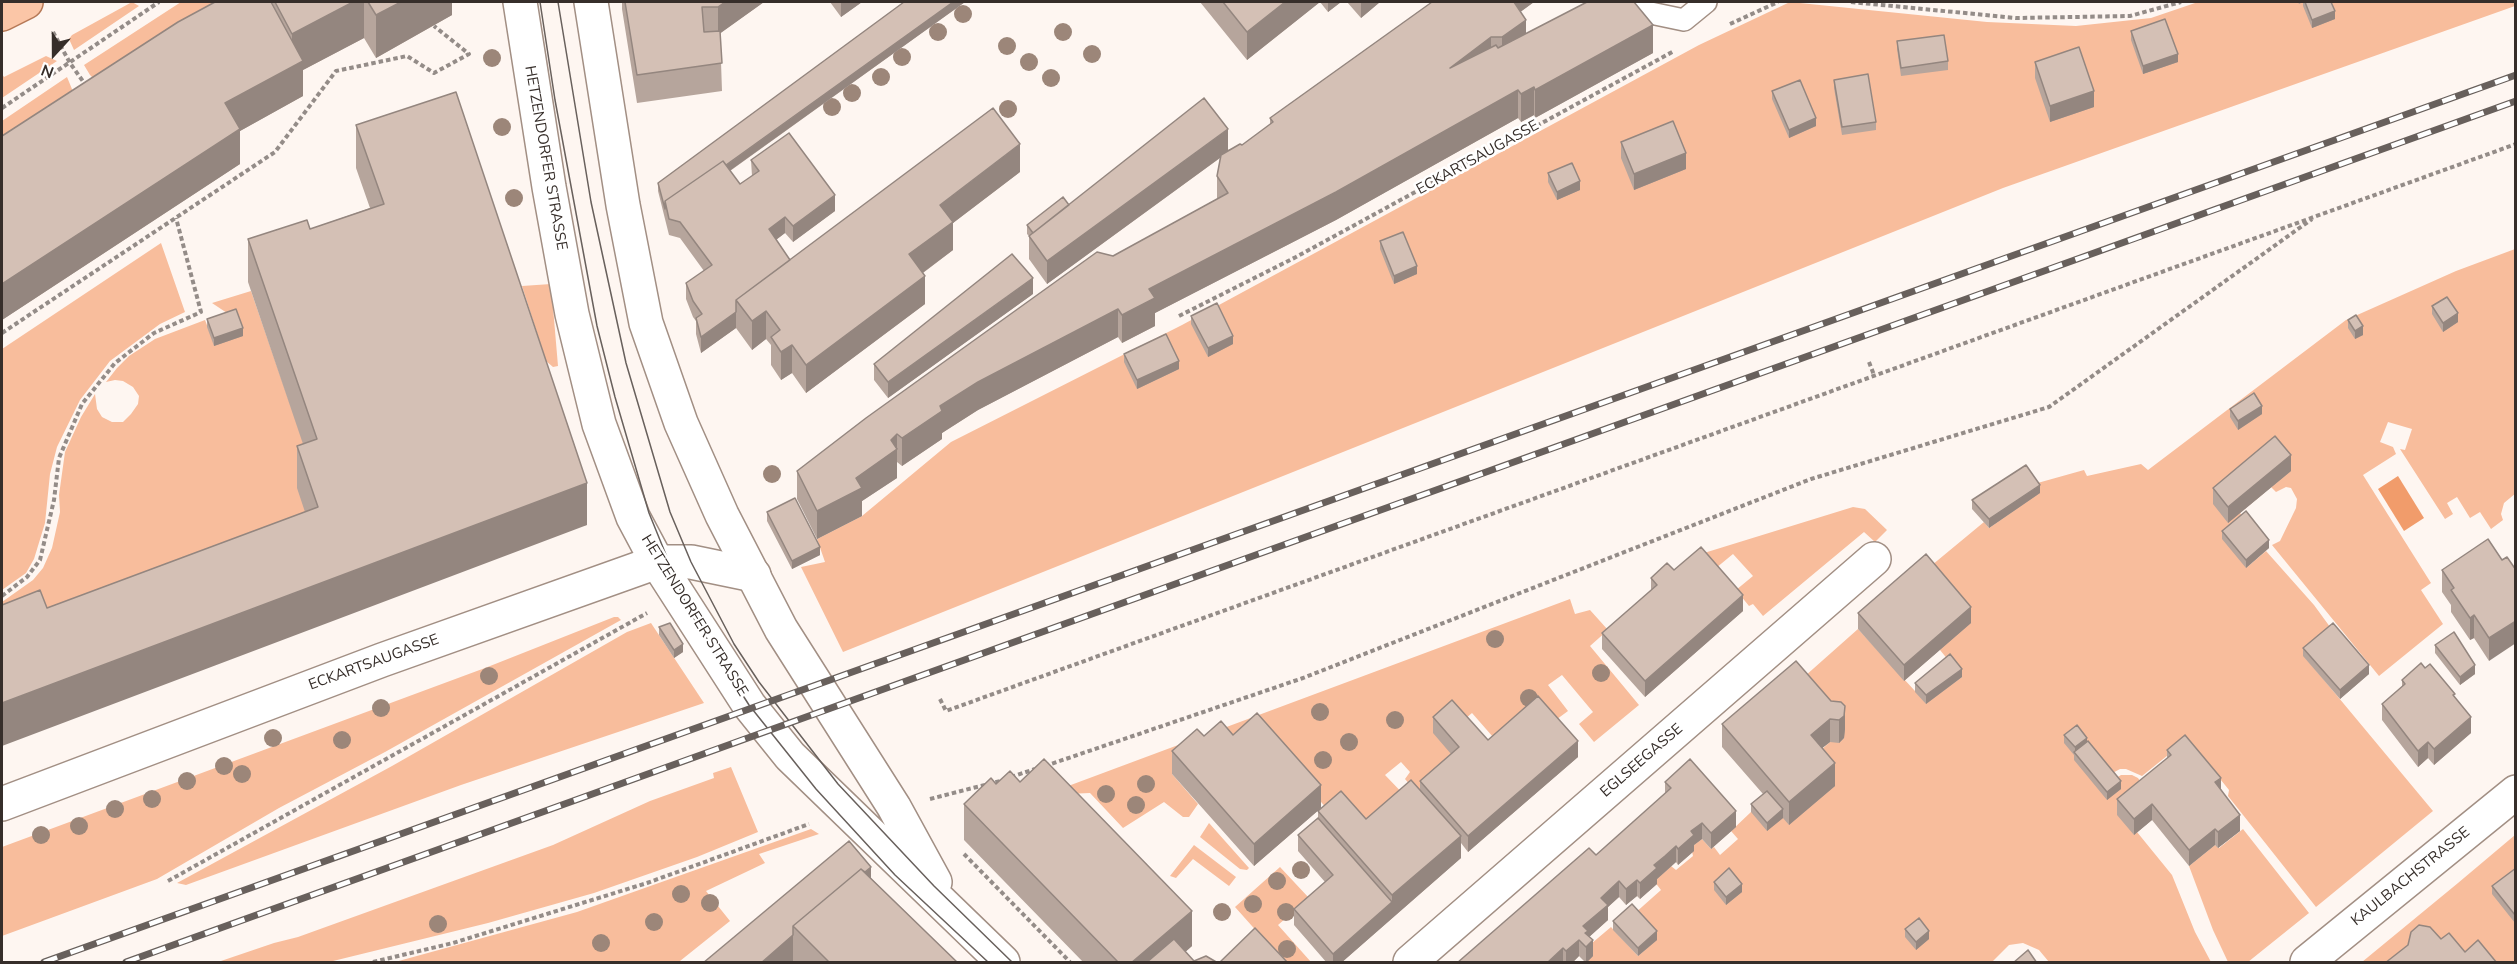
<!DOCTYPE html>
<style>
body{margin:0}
#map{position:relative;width:2517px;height:964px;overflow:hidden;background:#fef6f1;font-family:"Nunito Sans",sans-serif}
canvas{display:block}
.frame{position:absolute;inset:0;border:3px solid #362e2a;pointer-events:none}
.north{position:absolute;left:24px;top:24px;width:60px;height:60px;-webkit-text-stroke:4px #fff;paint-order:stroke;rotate:201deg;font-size:16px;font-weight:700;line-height:24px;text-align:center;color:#362e2a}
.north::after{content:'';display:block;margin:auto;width:21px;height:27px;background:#362e2a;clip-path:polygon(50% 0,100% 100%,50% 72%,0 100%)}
</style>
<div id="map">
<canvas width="2517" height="964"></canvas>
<div class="frame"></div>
<div class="north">N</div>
</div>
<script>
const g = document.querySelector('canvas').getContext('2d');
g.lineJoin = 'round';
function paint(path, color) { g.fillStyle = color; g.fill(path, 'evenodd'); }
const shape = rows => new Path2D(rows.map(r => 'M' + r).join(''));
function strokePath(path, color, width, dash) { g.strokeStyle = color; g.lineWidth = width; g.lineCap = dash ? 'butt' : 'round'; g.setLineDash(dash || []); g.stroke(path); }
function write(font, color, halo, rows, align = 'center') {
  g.font = font + ' "Nunito Sans",sans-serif'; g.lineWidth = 5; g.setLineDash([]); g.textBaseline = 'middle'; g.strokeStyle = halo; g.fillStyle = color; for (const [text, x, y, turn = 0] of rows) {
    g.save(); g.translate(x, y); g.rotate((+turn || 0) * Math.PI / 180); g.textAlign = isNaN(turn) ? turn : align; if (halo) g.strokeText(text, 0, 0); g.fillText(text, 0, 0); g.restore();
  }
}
const green = shape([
 [132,2,139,6,74,50,69,39,72,35],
 [181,2,222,2,93,78,90,75,84,65],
 [1790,2,1987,22,2076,26,2151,18,2198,2,2515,2,2515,6,2003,188,843,652,801,567,825,562,817,539,862,516,951,442,1182,325,1699,45],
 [46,56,57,61,2,98,2,74,4,77],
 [67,77,74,94,2,146,2,121],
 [161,243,185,312,160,324,110,361,80,400,57,447,50,474,45,523,34,559,26,573,2,590,2,349],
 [2515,249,2516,493,2504,503,2501,514,2503,520,2491,529,2480,512,2470,518,2457,497,2447,503,2453,514,2445,519,2400,449,2405,450,2412,429,2388,422,2380,442,2393,447,2396,454,2363,475,2431,583,2421,590,2443,624,2379,676,2272,545,2280,541,2296,508,2297,499,2291,488,2286,487,2276,492,2271,487,2290,471,2240,513,2246,520,2246,568,2266,551,2314,605,2333,631,2304,656,2433,811,2316,907,2228,796,2229,790,2188,739,2142,776,2126,769,2120,769,2109,775,2113,780,2121,775,2132,775,2138,778,2147,791,2133,834,2137,832,2172,875,2195,932,2211,962,2049,962,2039,950,2023,943,2009,945,1992,962,1586,962,1585,949,1611,927,1638,956,1657,939,1634,914,1661,890,1654,881,1671,866,1676,870,1693,856,1691,847,1702,839,1711,849,1714,847,1720,855,1738,839,1731,831,1751,812,1830,742,1839,742,1844,738,1796,684,1858,629,1926,703,1962,677,1940,650,1926,570,1984,522,1989,528,2039,493,2034,484,2084,470,2087,476,2141,464,2148,470,2346,320,2456,271],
 [551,284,558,366,553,367,546,361,522,286],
 [251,291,317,482,318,550,2,648,2,602,33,580,43,568,52,548,60,512,59,495,65,452,81,417,95,394,97,409,102,417,112,422,123,422,131,414,138,404,139,396,133,387,123,381,115,380,106,382,117,368,129,356,155,339,205,320,215,346,227,313,212,303],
 [1853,507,1865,509,1887,530,1875,542,1864,532,1763,616,1753,604,1749,606,1736,590,1753,576,1733,554,1716,568,1704,553],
 [1570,599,1575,614,1590,610,1608,630,1590,646,1639,705,1594,742,1579,724,1593,712,1562,675,1548,685,1568,711,1549,725,1500,745,1472,713,1459,724,1459,763,1420,797,1405,779,1410,772,1401,762,1385,775,1411,802,1366,842,1335,818,1261,733,1172,774,1198,804,1189,817,1183,817,1164,802,1123,828,1090,793,1044,795],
 [614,617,618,617,621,620,385,752,279,808,157,879,2,936,2,847,485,668],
 [651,623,704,703,461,785,186,885,177,883,392,766,627,632],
 [731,767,758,832,697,857,594,893,488,923,329,962,218,962,274,943,298,937,553,845,650,801,714,778,713,773],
 [1209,823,1249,868,1247,870,1240,869,1200,837],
 [811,829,819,834,759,854,765,863,706,891,730,921,680,961,680,962,395,962,577,912],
 [2243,829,2309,913,2248,962,2228,962,2213,930,2189,866,2215,845,2219,848],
 [2515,835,2515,962,2362,962,2458,883],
 [1194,845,1236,877,1229,886,1193,859,1176,878,1170,876],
 [1280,867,1309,898,1278,925,1311,962,1284,962,1235,907]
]);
const water = shape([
 [2398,476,2424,518,2404,531,2378,489]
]);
const path = shape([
 [1851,2,2016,18,2130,16,2181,2],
 [1730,24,1778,2],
 [53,32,70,63,87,87],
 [2,108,159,2],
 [1179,316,1296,257,1674,51],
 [2,333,275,152,336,71,407,56,434,73,469,54,434,26],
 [1869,362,1874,375],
 [2,596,27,577,40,560,54,500,59,458,82,404,115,363,154,333,201,312,176,218],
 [940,699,946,711,2516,144],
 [1045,766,1303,678,1811,479,2049,407,2312,219],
 [1011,777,1035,769],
 [930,799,1004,780],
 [964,854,1070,962],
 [168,881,647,613],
 [373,962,453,943,647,883,809,824]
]);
const service = shape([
 [1628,2,1641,11,1684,20,1706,2]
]);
const minor = shape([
 [2,804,382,660,657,562,691,562,754,575],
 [1410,962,1874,559],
 [2307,962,2516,792]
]);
const secondary = shape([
 [520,2,549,187,572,314,599,424,633,517,657,562,749,705,790,756,1003,962],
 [591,2,623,205,646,323,681,423,722,515,781,629,894,807,935,882]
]);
const primary = shape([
 [2,14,26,2]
]);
const tram = shape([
 [540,2,555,100,597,326,615,397,649,513,688,609,749,705,816,789,895,875,988,962],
 [558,2,591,202,626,363,670,512,691,562,734,644,759,682,838,784,934,886,1012,962]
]);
const rail = shape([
 [44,962,2516,75],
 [126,962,2516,101]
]);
const trees = [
 [963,14],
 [938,32],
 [1063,32],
 [1007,46],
 [1092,54],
 [902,57],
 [492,58],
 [1029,62],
 [881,77],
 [1051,78],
 [852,93],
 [832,107],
 [1008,109],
 [502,127],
 [514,198],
 [772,474],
 [1495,639],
 [1601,673],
 [489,676],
 [1529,698],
 [381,708],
 [1320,712],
 [1395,720],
 [273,738],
 [342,740],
 [1349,742],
 [1323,760],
 [224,766],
 [242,774],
 [187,781],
 [1146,784],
 [1106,794],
 [152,799],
 [1136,805],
 [115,809],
 [79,826],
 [41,835],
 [1301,870],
 [1277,881],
 [681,894],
 [710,903],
 [1253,904],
 [1222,912],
 [1286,912],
 [654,922],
 [438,924],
 [601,943],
 [1287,949]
];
const wall = shape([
 [215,2,452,2,452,15,376,58,364,38,303,70,303,96,240,131,240,164,2,320,2,136],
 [622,2,764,2,720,33,722,91,637,103,622,9],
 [830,2,862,2,841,17],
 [904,2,965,2,730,171,740,184,752,176,751,160,835,211,793,242,785,233,776,240,790,260,1020,172,953,223,953,250,923,273,925,304,806,393,792,373,781,380,771,365,771,345,766,339,752,350,736,328,701,353,696,334,696,321,693,317,686,299,686,283,704,271,680,238,669,235,658,191,658,183],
 [1200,2,1341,2,1328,12,1320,2,1247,60],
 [1347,2,1380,2,1361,18],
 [1432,2,1534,2,1520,12,1526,33,1653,53,1535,118,1534,115,1521,122,1518,118,1336,220,1155,313,1155,326,1122,343,1118,337,978,410,942,433,942,439,902,466,897,462,897,478,862,501,862,516,817,539,797,499,797,471,1113,256,1217,199,1217,176,1220,158,1047,284,1029,259,1029,236,1027,234,1027,225,1069,205,1242,145,1270,125,1270,118],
 [2298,2,2331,2,2335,19,2312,28,2303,6,2303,2,2299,4],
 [2131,31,2178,62,2143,74,2131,40],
 [1897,41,1948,61,1948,70,1901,76,1897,49],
 [2035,62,2094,107,2050,122,2035,78],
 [1834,80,1876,122,1876,130,1842,135,1834,88],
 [1772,91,1816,126,1789,138,1772,99],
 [356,125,587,525,47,608,305,512,297,488,297,446,303,444,248,282,248,239,310,229,370,208,356,168],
 [1621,142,1686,169,1634,190,1621,158],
 [1548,173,1580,190,1557,200,1548,182],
 [1380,241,1417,274,1394,284,1380,249],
 [1033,294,888,398,874,380,874,364],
 [2432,306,2458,322,2443,332,2432,314],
 [1191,316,1233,344,1208,357,1191,324],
 [207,319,243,336,214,346,207,327],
 [2348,320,2363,335,2355,339,2348,328],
 [1124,354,1179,369,1137,389,1124,362],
 [2230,409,2262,414,2238,430,2230,417],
 [2291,471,2228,523,2213,504,2213,488],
 [2040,493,1989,528,1972,509,1972,500],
 [767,512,820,555,792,569,767,521],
 [2222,531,2269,548,2246,568,2222,539],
 [2502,560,2489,661,2474,638,2470,640,2451,612,2451,605,2442,592,2442,570],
 [1674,570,1743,611,1645,697,1602,649,1602,633,1651,591,1651,578],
 [1858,613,1971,623,1904,681,1858,629],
 [659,627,683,652,674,658,659,635],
 [2435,645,2475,674,2460,685,2435,653],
 [2303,648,2369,674,2340,699,2303,656],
 [2425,668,2455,698,2471,733,2434,765,2428,758,2418,767,2382,720,2382,704,2402,687,2402,680],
 [1962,677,1926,704,1915,692,1915,683],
 [1831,701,1845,729,1844,738,1839,743,1830,742,1822,748,1835,786,1789,825,1783,818,1767,831,1751,812,1751,804,1763,794,1722,747,1722,724],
 [1433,717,1488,740,1578,757,1468,852,1461,843,1461,858,1341,963,1327,963,1294,925,1294,909,1325,882,1298,851,1298,835,1318,818,1318,811,1366,819,1420,790,1420,781,1451,754,1433,733],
 [1233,735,1321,808,1254,866,1172,774,1172,751,1204,736],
 [2064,735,2087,742,2121,789,2107,800,2074,760,2074,755,2064,743],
 [2167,750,2221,789,2240,831,2218,848,2215,845,2189,866,2152,820,2134,835,2117,815,2117,799,2167,759],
 [1020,782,1192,946,1185,952,1194,961,1218,963,1084,963,964,840,964,804,996,784],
 [1665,782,1736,827,1711,849,1702,839,1694,845,1694,851,1678,865,1676,862,1665,872,1657,879,1657,884,1640,899,1637,896,1626,905,1619,897,1608,907,1608,920,1589,937,1593,956,1586,963,1579,956,1572,963,1457,963,1596,855,1665,794],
 [2516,868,2515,923,2492,894,2492,886],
 [871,878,958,963,703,963],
 [1714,882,1742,892,1726,905,1714,890],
 [1613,921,1657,940,1638,956,1613,930],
 [1905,929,1929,939,1916,950,1905,937]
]);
const shadedWall = shape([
 [353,2,364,2,364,38,303,70,303,96,240,131,240,164,2,320,2,284,225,103,292,67,292,34],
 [401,2,452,2,452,15,376,58,376,15],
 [725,2,764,2,718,35,718,7],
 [841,2,862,2,841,17],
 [953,2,965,2,668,215,667,208],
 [1285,2,1320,2,1247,60,1247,32],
 [1328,2,1341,2,1328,12],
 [1361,2,1380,2,1361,18],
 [1508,2,1534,2,1508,21],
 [2335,11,2335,19,2312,28,2312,20],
 [1526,20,1526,48,1502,65,1502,37],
 [1653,25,1653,53,1535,118,1535,90],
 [1491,37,1491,65,1450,68],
 [2178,54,2178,62,2143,74,2143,66],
 [1534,87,1534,115,1521,122,1521,94],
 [1518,90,1518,118,1336,220,1155,313,1155,326,1122,343,1122,315,1149,289],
 [2094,91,2094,107,2050,122,2050,106],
 [1816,118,1816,126,1789,138,1789,130],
 [1228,129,1228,152,1047,284,1047,261],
 [1020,144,1020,172,953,223,953,250,909,283,909,254,940,205],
 [1686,153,1686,169,1634,190,1634,174],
 [1580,181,1580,190,1557,200,1557,192],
 [835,195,835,211,793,242,793,226],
 [785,217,785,233,769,245,769,229],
 [1417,266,1417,274,1394,284,1394,276],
 [925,276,925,304,806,393,806,365],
 [1033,278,1033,294,888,398,888,382],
 [1118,309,1118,337,978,410,942,433,942,439,902,466,902,438,940,406,978,382],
 [766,311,766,339,752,350,752,321],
 [736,312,736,328,701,353,701,337],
 [2458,313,2458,322,2443,332,2443,323],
 [2363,326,2363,335,2355,339,2355,331],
 [243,328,243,336,214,346,214,338],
 [1233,336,1233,344,1208,357,1208,348],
 [792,345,792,373,781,380,781,352],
 [1179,361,1179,369,1137,389,1137,380],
 [2262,406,2262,414,2238,430,2238,421],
 [897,434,897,478,862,501,862,516,817,539,817,511,856,478],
 [2291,455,2291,471,2228,523,2228,507],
 [587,483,587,525,2,746,2,703],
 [2040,485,2040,493,1989,528,1989,519],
 [2269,540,2269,548,2246,568,2246,560],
 [820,547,820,555,792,569,792,561],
 [1743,595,1743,611,1645,697,1645,681],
 [1971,607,1971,623,1904,681,1904,665],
 [2474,615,2474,638,2470,640,2470,618],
 [2516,621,2516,643,2489,661,2489,638],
 [683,644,683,652,674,658,674,650],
 [2369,665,2369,674,2340,699,2340,690],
 [2475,665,2475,674,2460,685,2460,677],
 [1962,669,1962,677,1926,704,1926,695],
 [1845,706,1845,729,1844,738,1839,743,1839,720],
 [2471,717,2471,733,2434,765,2434,749],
 [1830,719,1830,742,1811,757,1811,735],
 [2087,738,2087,746,2075,753,2075,747],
 [1578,741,1578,757,1468,852,1468,836],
 [2428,742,2428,758,2418,767,2418,751],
 [1835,763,1835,786,1789,825,1789,802],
 [2221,778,2221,794,2215,782],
 [2121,781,2121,789,2107,800,2107,792],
 [1321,785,1321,808,1254,866,1254,844],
 [2152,804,2152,820,2134,835,2134,819],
 [1783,809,1783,818,1767,831,1767,823],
 [1736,811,1736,827,1711,849,1711,833],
 [2240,815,2240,831,2218,848,2218,832],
 [1702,823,1702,839,1694,845,1694,851,1678,865,1678,849,1691,831],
 [2215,829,2215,845,2189,866,2189,850],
 [1461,836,1461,858,1341,963,1333,963,1333,954,1392,902,1392,895],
 [1676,846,1676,862,1657,879,1657,884,1640,899,1640,883,1654,865],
 [871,867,871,895,798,931],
 [1637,880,1637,896,1626,905,1626,889],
 [1619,881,1619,897,1608,907,1608,920,1588,938,1593,940,1593,956,1586,963,1586,947,1583,926,1601,898],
 [1742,884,1742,892,1726,905,1726,897],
 [1192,911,1192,946,1173,963,1131,963],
 [1657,931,1657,940,1638,956,1638,948],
 [1929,931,1929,939,1916,950,1916,942],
 [793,935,793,963,761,963],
 [1579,940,1579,956,1572,963,1566,963,1566,951],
 [1563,948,1563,963,1547,963]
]);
const building = shape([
 [215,2,271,2,303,61,225,103,240,129,2,284,2,136,178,22,215,2],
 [275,2,353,2,292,34,275,2],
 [368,2,401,2,376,15,368,2],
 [625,2,725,2,718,7,702,7,704,32,720,31,722,63,637,75,625,2],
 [904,2,953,2,726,165,723,161,665,201,665,209,658,183,904,2],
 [1223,2,1285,2,1247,32,1223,2],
 [1432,2,1514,2,1526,20,1502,37,1491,37,1450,68,1496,45,1498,48,1587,2,1634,2,1653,25,1535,90,1534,87,1521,94,1518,90,1336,192,1149,289,1155,298,1122,315,1118,309,978,382,940,406,942,411,902,438,897,434,891,440,897,449,856,478,862,488,817,511,797,471,866,418,1097,252,1113,256,1228,193,1217,176,1221,155,1240,144,1242,145,1273,122,1270,118,1432,2],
 [2305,2,2331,2,2335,11,2312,20,2305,2],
 [2165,19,2178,54,2143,66,2131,31,2165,19],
 [1944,35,1948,61,1901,68,1897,41,1944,35],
 [2079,47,2094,91,2050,106,2035,62,2079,47],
 [1868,74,1876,122,1842,127,1834,80,1868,74],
 [1800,80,1816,118,1789,130,1772,91,1800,80],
 [456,92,587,483,2,703,2,605,40,590,47,608,318,507,297,446,317,439,248,239,307,220,310,229,384,204,356,125,456,92],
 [1204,98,1228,129,1047,261,1029,236,1204,98],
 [993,108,1020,144,940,205,953,222,909,254,925,276,806,365,792,345,781,352,771,337,780,330,766,311,752,321,736,300,993,108],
 [1673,121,1686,153,1634,174,1621,142,1673,121],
 [789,133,835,195,793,226,785,217,769,229,790,260,736,300,736,312,701,337,696,318,702,314,693,301,686,283,712,265,680,222,669,219,665,201,723,161,740,184,759,171,751,160,789,133],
 [1572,163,1580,181,1557,192,1548,173,1572,163],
 [1063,197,1069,205,1033,233,1027,225,1063,197],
 [1403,232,1417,266,1394,276,1380,241,1403,232],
 [1012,254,1033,278,888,382,874,364,1012,254],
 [2447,297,2458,313,2443,323,2432,306,2447,297],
 [1217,303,1233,336,1208,348,1191,316,1217,303],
 [236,309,243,328,214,338,207,319,236,309],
 [2356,315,2363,326,2355,331,2348,320,2356,315],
 [1166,334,1179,361,1137,380,1124,354,1166,334],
 [2254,393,2262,406,2238,421,2230,409,2254,393],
 [2275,436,2291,455,2228,507,2213,488,2275,436],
 [2026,465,2040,485,1989,519,1972,500,2026,465],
 [795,498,820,547,792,561,767,512,795,498],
 [2246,511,2269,540,2246,560,2222,531,2246,511],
 [2488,539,2502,560,2507,557,2516,570,2516,621,2489,638,2474,615,2470,618,2451,590,2454,588,2442,570,2488,539],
 [1701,547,1743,595,1645,681,1602,633,1657,585,1651,578,1667,563,1674,570,1701,547],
 [1926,554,1971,607,1904,665,1858,613,1926,554],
 [670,623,683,644,674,650,659,627,670,623],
 [2333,623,2369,665,2340,690,2303,648,2333,623],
 [2454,632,2475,665,2460,677,2435,645,2454,632],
 [1950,654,1962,669,1926,695,1915,683,1950,654],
 [1796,661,1831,701,1841,702,1845,706,1844,716,1839,720,1830,719,1811,735,1835,763,1789,802,1722,724,1796,661],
 [2421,663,2425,668,2430,664,2455,694,2453,695,2471,717,2434,749,2428,742,2418,751,2382,704,2405,684,2402,680,2421,663],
 [1538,696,1578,741,1468,836,1420,781,1459,747,1433,717,1452,700,1488,740,1538,696],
 [1257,713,1321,785,1254,844,1172,751,1197,729,1204,736,1221,721,1233,735,1257,713],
 [2077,725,2087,738,2075,747,2064,735,2077,725],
 [2185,735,2221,778,2215,782,2240,815,2218,832,2215,829,2189,850,2152,804,2134,819,2117,799,2171,755,2167,750,2185,735],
 [2088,741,2121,781,2107,792,2074,752,2088,741],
 [1044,759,1192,911,1131,963,1119,963,964,804,991,778,996,784,1010,771,1020,782,1044,759],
 [1690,759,1736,811,1711,833,1702,823,1691,831,1694,835,1678,849,1676,846,1665,856,1654,865,1657,868,1640,883,1637,880,1626,889,1619,881,1601,898,1608,905,1583,926,1588,931,1585,933,1593,940,1586,947,1579,940,1566,951,1563,948,1547,963,1457,963,1589,848,1596,855,1671,788,1665,782,1690,759],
 [1411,780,1461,836,1392,895,1318,811,1341,791,1366,819,1411,780],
 [1767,791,1783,809,1767,823,1751,804,1767,791],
 [1318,818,1392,902,1333,954,1294,909,1333,875,1298,835,1318,818],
 [849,841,871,867,865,872,861,869,793,926,793,935,761,963,703,963,849,841],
 [1729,868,1742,884,1726,897,1714,882,1729,868],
 [2516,868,2516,915,2515,915,2492,886,2516,868],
 [861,869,958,963,830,963,793,926,861,869],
 [1632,904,1657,931,1638,948,1613,921,1632,904],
 [1919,918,1929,931,1916,942,1905,929,1919,918],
 [2419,925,2430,927,2441,939,2449,933,2465,952,2478,940,2497,963,2385,963,2408,945,2411,932,2419,925],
 [1255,928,1288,963,1219,963,1255,928],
 [1174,939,1194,961,1206,956,1218,963,1146,963,1174,939],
 [2028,950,2037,963,2013,963,2028,950]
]);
const streetNames = [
 ["HETZENDORFER STRASSE",545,158,80],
 ["ECKARTSAUGASSE",1478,158,-29],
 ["HETZENDORFER STRASSE",694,616,58],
 ["ECKARTSAUGASSE",374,663,-20],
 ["EGLSEEGASSE",1642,761,-41],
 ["KAULBACHSTRASSE",2411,877,-39]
];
paint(green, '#f8bd9c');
paint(water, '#f19c6b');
strokePath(service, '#a28f84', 24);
strokePath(minor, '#a28f84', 36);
strokePath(secondary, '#a28f84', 36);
strokePath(primary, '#b57856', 36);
strokePath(path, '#948c88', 4, [4.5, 3]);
strokePath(service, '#fff', 21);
strokePath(minor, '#fff', 33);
strokePath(secondary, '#fff', 33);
strokePath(primary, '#fbc6a7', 33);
strokePath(tram, '#68605c', 1.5);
strokePath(rail, '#68605c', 7);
strokePath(rail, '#fff', 4.5, [14]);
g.fillStyle = '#9c8679';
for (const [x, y] of trees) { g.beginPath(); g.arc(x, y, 9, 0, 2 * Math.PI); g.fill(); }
paint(wall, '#b6a59c');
paint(shadedWall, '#94867f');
paint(building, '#d4c0b5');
strokePath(building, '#94867f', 1.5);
write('15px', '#362e2a', '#fff', streetNames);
</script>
